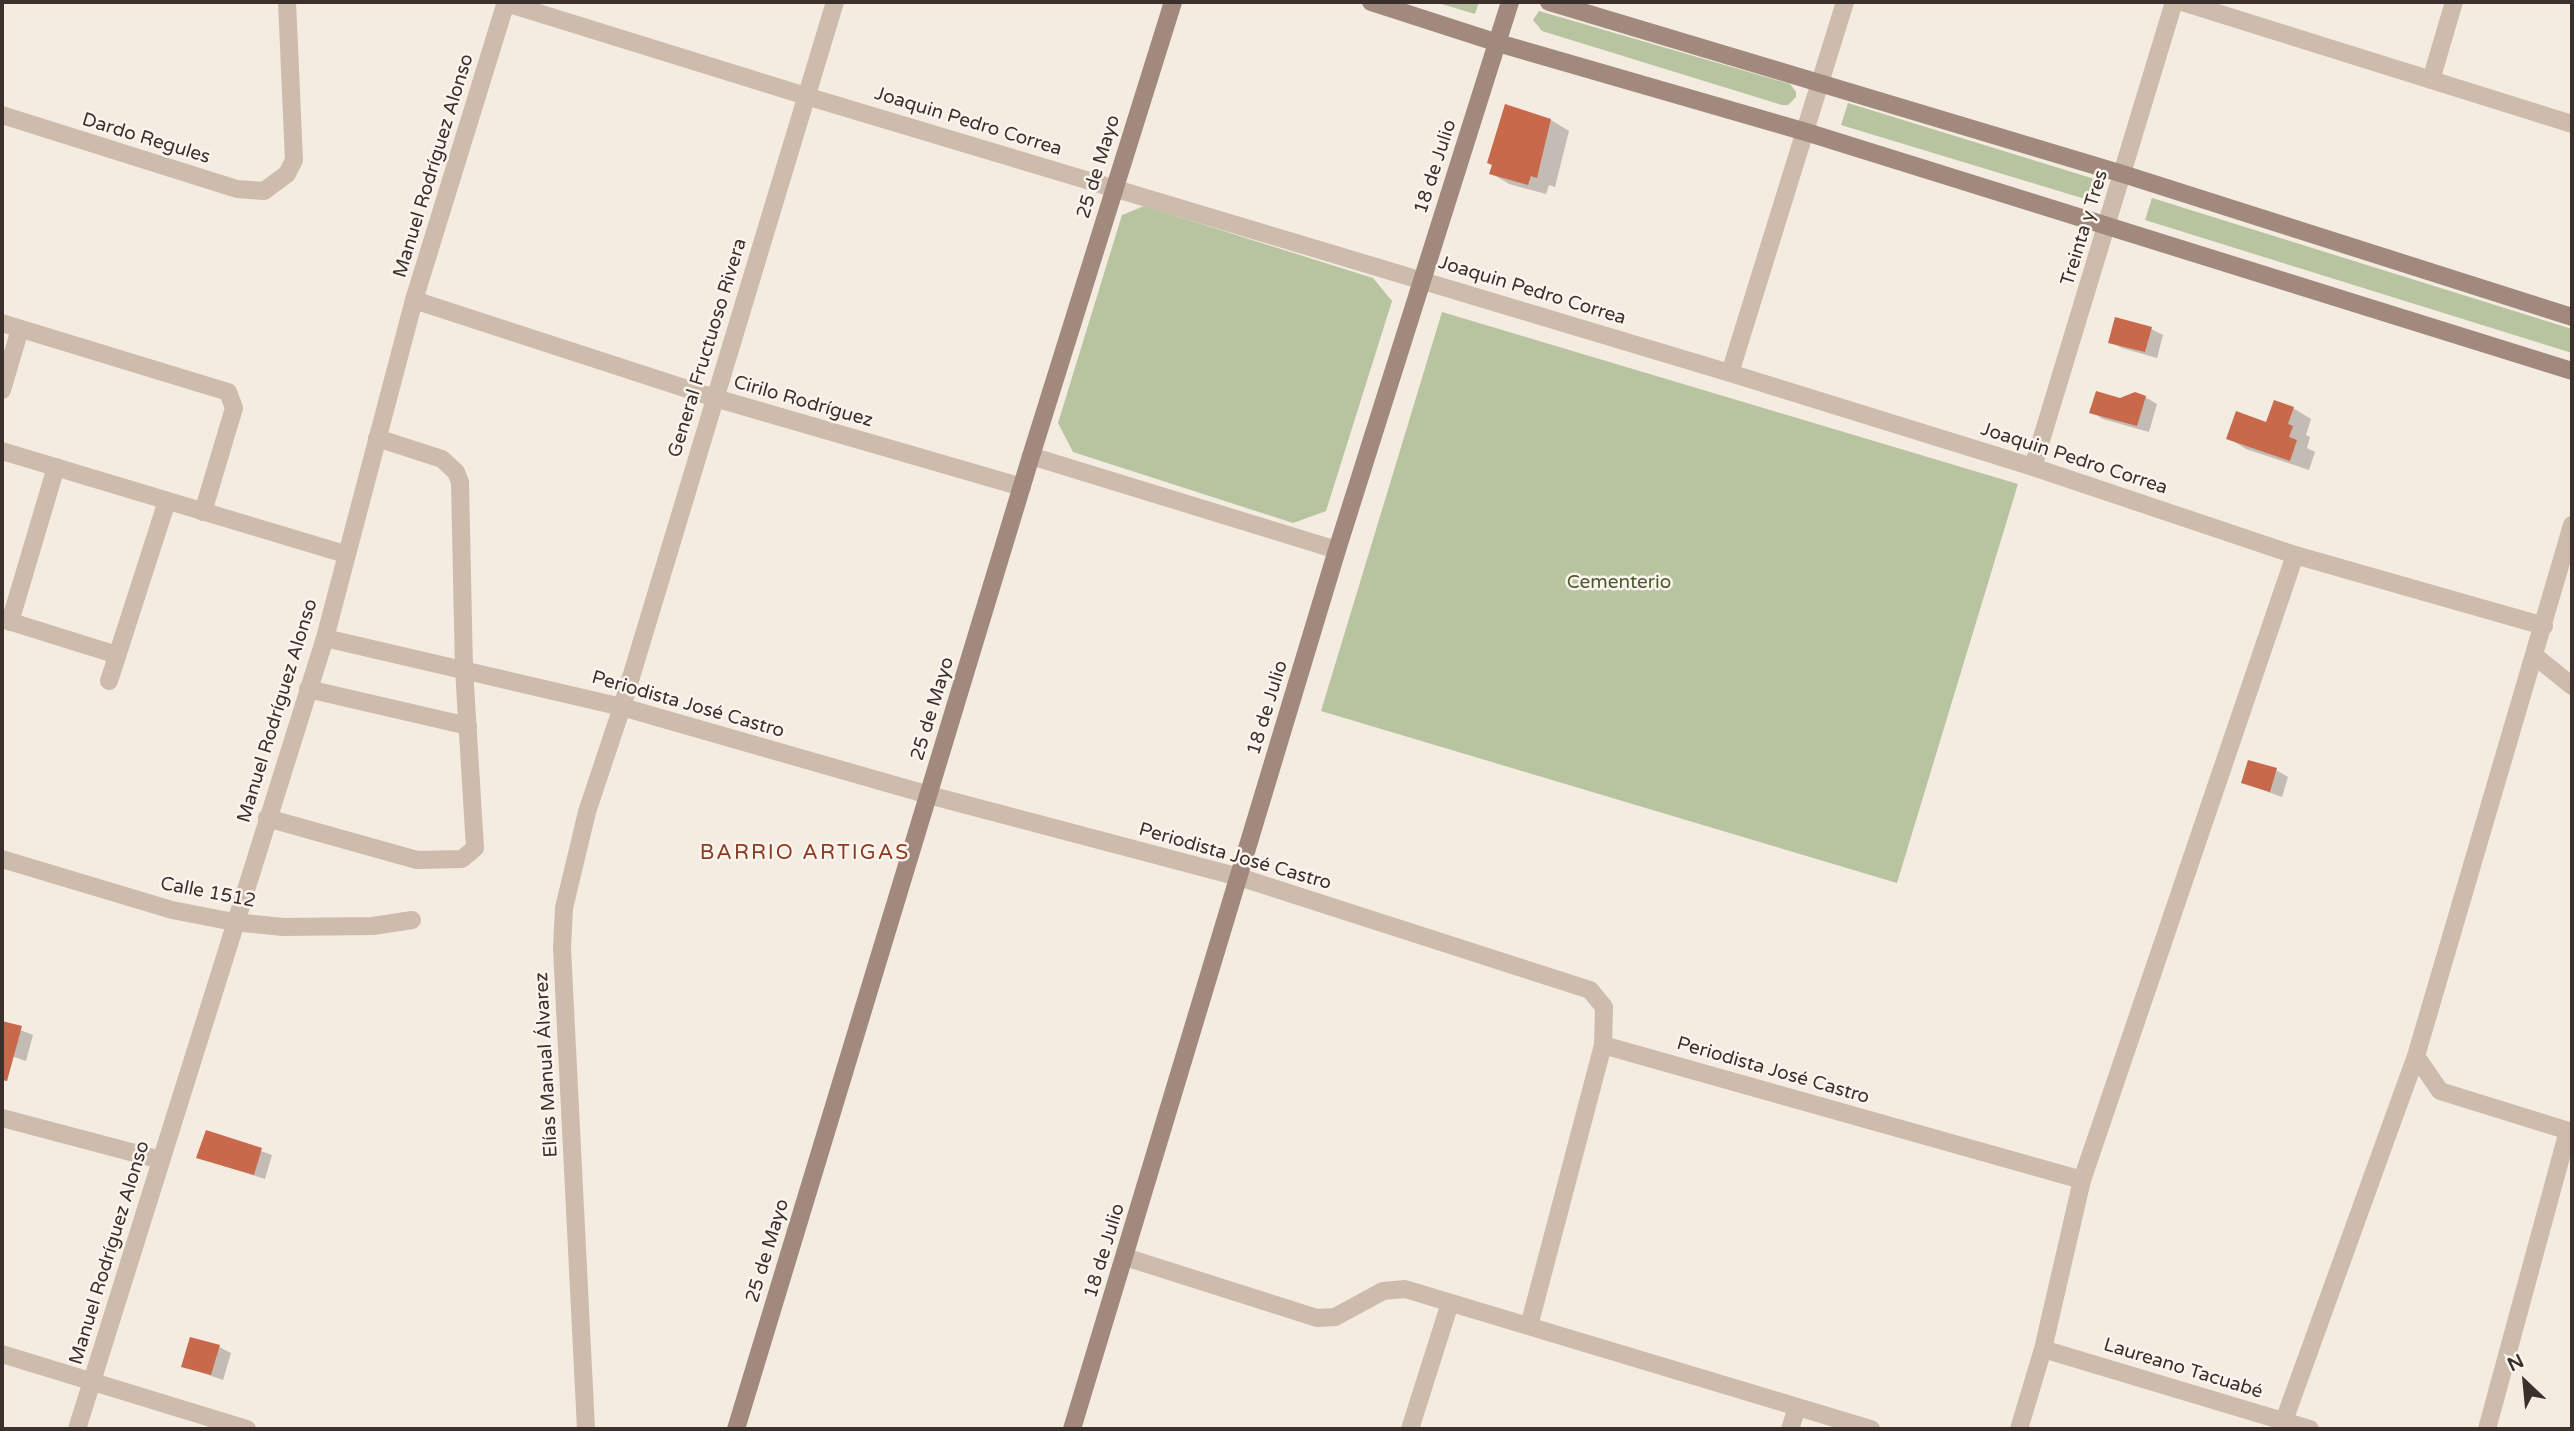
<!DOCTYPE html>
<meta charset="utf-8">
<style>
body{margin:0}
#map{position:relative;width:2574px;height:1431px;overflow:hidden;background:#f4ebe1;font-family:"Varela Round",sans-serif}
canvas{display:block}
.frame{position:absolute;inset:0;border:4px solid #3b302b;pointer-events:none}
.north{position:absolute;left:2490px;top:1347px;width:70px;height:70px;-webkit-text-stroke:5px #fbf5ee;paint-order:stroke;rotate:334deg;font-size:19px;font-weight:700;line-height:28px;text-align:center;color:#3b302b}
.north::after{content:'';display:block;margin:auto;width:24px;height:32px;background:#3b302b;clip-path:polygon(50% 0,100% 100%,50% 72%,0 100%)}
</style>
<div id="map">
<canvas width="2574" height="1431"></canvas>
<div class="frame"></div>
<div class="north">N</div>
</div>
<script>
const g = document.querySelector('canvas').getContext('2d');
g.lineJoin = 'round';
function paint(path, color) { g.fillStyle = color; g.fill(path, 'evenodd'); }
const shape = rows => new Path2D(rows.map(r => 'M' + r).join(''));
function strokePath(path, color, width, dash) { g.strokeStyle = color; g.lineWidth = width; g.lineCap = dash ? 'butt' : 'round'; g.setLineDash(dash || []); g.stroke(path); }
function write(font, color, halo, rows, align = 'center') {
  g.font = font + ' "Varela Round",sans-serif'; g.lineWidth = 5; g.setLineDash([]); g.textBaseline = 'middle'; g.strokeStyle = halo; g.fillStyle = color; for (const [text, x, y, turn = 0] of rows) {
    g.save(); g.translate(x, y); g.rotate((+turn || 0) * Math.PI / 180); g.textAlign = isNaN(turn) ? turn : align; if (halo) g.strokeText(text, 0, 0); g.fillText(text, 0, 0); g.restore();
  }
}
const green = shape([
 [1435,2,1479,2,1475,14],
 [1539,11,1790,84,1796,92,1796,97,1788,105,1782,105,1542,31,1533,20],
 [1848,103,2101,181,2095,202,1841,125],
 [2152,198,2572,329,2572,353,2145,220],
 [1144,206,1373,278,1392,301,1326,511,1293,523,1073,452,1058,423,1122,215],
 [1442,312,2018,484,1897,883,1321,711]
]);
const shadow = shape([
 [1551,120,1569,131,1555,187,1549,185,1546,194,1509,184,1491,173],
 [2151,329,2163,335,2157,358,2122,348,2110,342],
 [2145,397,2157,404,2149,432,2103,419,2091,412,2120,400],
 [2293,408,2311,419,2306,435,2310,437,2307,448,2315,452,2309,470,2246,449,2228,438,2267,424],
 [2276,770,2288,777,2282,797,2243,783],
 [2,1023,33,1035,26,1061,2,1053],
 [207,1132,272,1155,265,1179,198,1158],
 [219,1347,231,1353,223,1380,183,1366]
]);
const building = shape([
 [1505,104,1551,119,1537,178,1531,176,1528,185,1489,174,1492,165,1487,163],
 [2115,317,2152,327,2145,352,2108,343],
 [2096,391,2120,398,2135,392,2146,396,2137,426,2089,413],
 [2274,400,2294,407,2288,424,2293,426,2289,437,2297,440,2290,461,2226,439,2236,411,2266,422],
 [2248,760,2277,768,2270,792,2241,783],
 [2,1021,22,1026,7,1081,2,1080],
 [206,1130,262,1148,254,1175,196,1158],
 [190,1337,220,1345,211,1375,181,1367]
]);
const street = shape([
 [2182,2,2572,124],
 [506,3,806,96,1730,373,2033,467,2295,555,2544,626],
 [2431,80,2454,2],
 [2,115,237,189,264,191,287,174,294,160,287,2],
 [414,300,715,398,1022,487],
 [2,323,228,392,234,408,203,512],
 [1730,373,1845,2],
 [2,390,20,329],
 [2,451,345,554],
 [1031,456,1337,550],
 [2033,467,2174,2],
 [2,619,117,655],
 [10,622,56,467],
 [325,638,622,707,929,795,1239,877,1590,990,1604,1007,1603,1045,1529,1326],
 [2535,656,2572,686],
 [109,681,167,501],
 [308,689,468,726],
 [267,818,417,860,462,859,475,848,464,669,460,482,456,472,442,459,377,438],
 [2,859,172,910,234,922,283,927,373,926,412,920],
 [1603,1045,2082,1180],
 [2416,1056,2440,1091,2572,1132],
 [2,1118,161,1160],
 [1125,1257,1317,1318,1335,1317,1383,1291,1405,1289,1871,1429],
 [2043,1349,2310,1429],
 [2,1354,247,1429],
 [77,1429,325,638,414,300,506,2],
 [586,1429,562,948,564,908,587,812,622,707,835,2],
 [1410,1429,1450,1303],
 [1790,1429,1797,1408],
 [2019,1429,2043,1349,2082,1180,2295,555],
 [2281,1429,2416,1056,2572,525],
 [2487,1429,2568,1131]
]);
const secondary = shape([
 [1371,2,1498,43,1806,132,2572,371],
 [1549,2,2123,174,2572,317],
 [736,1429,1031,456,1173,2],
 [1072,1429,1337,550,1510,2]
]);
const streetNames = [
 ["Joaquin Pedro Correa",968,122,17],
 ["Dardo Regules",146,139,17],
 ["Manuel Rodríguez Alonso",434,166,-73],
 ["25 de Mayo",1099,167,-73],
 ["18 de Julio",1436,167,-72],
 ["Treinta y Tres",2085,228,-73],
 ["Joaquin Pedro Correa",1532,291,17],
 ["General Fructuoso Rivera",708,348,-73],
 ["Cirilo Rodríguez",803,402,16],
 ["Joaquin Pedro Correa",2074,459,18],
 ["Periodista José Castro",688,705,16],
 ["18 de Julio",1268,708,-73],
 ["25 de Mayo",933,709,-73],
 ["Manuel Rodríguez Alonso",278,711,-73],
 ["Periodista José Castro",1235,857,16],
 ["Calle 1512",208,893,11],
 ["Elías Manual Álvarez",547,1065,-93],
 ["Periodista José Castro",1773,1071,16],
 ["25 de Mayo",768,1251,-73],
 ["18 de Julio",1105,1251,-73],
 ["Manuel Rodríguez Alonso",110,1253,-73],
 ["Laureano Tacuabé",2183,1369,17]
];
const parkNames = [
 ["Cementerio",1619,583]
];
const neighbourhoodNames = [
 ["BARRIO ARTIGAS",805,853]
];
paint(green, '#b8c4a0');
paint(shadow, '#0003');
paint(building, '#c8694b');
strokePath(street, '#cdbbac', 18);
strokePath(secondary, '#a18a7d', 18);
write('19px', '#3b302b', '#fbf5ee', streetNames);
write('19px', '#4a5a2e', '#fbf5ee', parkNames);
g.letterSpacing = '2px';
write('21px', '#8c3b22', '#fbf5ee', neighbourhoodNames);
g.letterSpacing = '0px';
</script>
